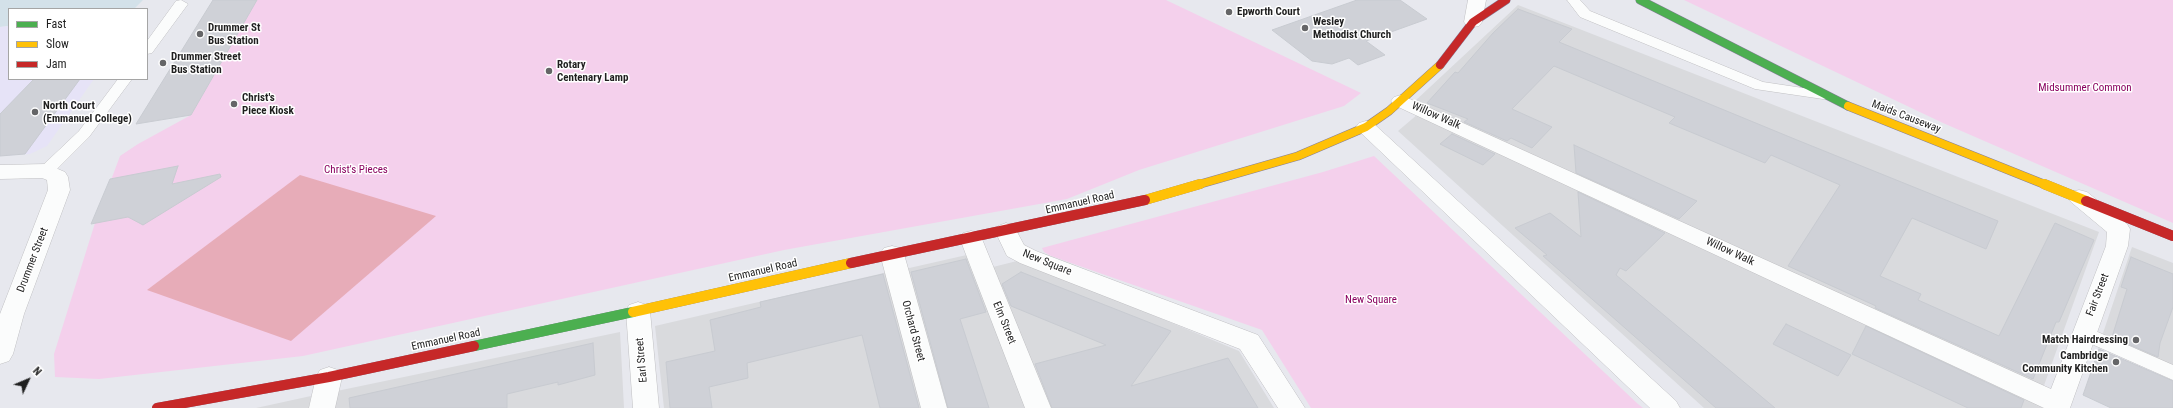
<!DOCTYPE html>
<style>
body{margin:0}
#map{position:relative;width:2173px;height:408px;overflow:hidden;background:#e7e8ee;font-family:"Roboto Condensed",sans-serif}
canvas{display:block}
.legend{position:absolute;left:8px;top:8px;width:140px;height:72px;box-sizing:border-box;background:#fff;border:1px solid #a5a5a5;margin:0;padding:5px 7px;list-style:none;font-size:12px;color:#1f1f1f}
.legend li{display:flex;align-items:center;gap:8px;height:20px}
.legend b{width:20px;border:1px solid #a5a5a5}
.north{position:absolute;left:8px;top:360px;width:40px;height:40px;-webkit-text-stroke:3px #fff;paint-order:stroke;rotate:46deg;font-size:11px;font-weight:700;line-height:16px;text-align:center;color:#1f1f1f}
.north::after{content:'';display:block;margin:auto;width:14px;height:18px;background:#1f1f1f;clip-path:polygon(50% 0,100% 100%,50% 72%,0 100%)}
</style>
<div id="map">
<canvas width="2173" height="408"></canvas>
<ul class="legend">
<li><b style="height:5px;background:#4caf50"></b>Fast</li>
<li><b style="height:5px;background:#ffc107"></b>Slow</li>
<li><b style="height:5px;background:#c62828"></b>Jam</li>
</ul>
<div class="north">N</div>
</div>
<script>
const g = document.querySelector('canvas').getContext('2d');
g.lineJoin = 'round';
function paint(path, color) { g.fillStyle = color; g.fill(path, 'evenodd'); }
const shape = rows => new Path2D(rows.map(r => 'M' + r).join(''));
function strokePath(path, color, width, dash) { g.strokeStyle = color; g.lineWidth = width; g.lineCap = dash ? 'butt' : 'round'; g.setLineDash(dash || []); g.stroke(path); }
function write(font, color, halo, rows, align = 'center') {
  g.font = font + ' "Roboto Condensed",sans-serif'; g.lineWidth = 3; g.setLineDash([]); g.textBaseline = 'middle'; g.strokeStyle = halo; g.fillStyle = color; for (const [text, x, y, turn = 0] of rows) {
    g.save(); g.translate(x, y); g.rotate((+turn || 0) * Math.PI / 180); g.textAlign = isNaN(turn) ? turn : align; if (halo) g.strokeText(text, 0, 0); g.fillText(text, 0, 0); g.restore();
  }
}
const residential = shape([
 [1518,5,2099,232,2042,391,1415,101],
 [1418,114,2043,401,2042,408,1704,408,1398,131],
 [2132,247,2173,263,2173,369,2101,339],
 [971,254,1030,408,946,408,905,269],
 [1021,260,1239,351,1274,408,1045,408,989,268],
 [888,272,925,408,664,408,655,326],
 [620,332,624,408,329,408,332,392],
 [311,396,309,408,256,408]
]);
const commercial = shape([
 [0,0,143,0,134,9,9,9,9,26,0,27]
]);
const education = shape([
 [9,26,9,79,94,79,47,146,30,154,0,156,0,27]
]);
const park = shape([
 [257,0,1166,0,1361,93,1344,106,1139,170,1067,199,784,250,303,356,99,379,55,377,54,354,95,223,120,156,138,144,191,115],
 [1684,0,2173,0,2173,223,1943,123],
 [1374,156,1638,404,1643,408,1311,408,1262,330,1051,256,1044,252,1042,248,1323,172]
]);
const pitch = shape([
 [300,175,436,216,291,341,147,290]
]);
const building = shape([
 [213,0,257,0,191,115,136,124,213,0],
 [1357,0,1400,0,1427,19,1366,41,1385,55,1358,65,1349,58,1332,64,1312,61,1272,30,1357,0],
 [1518,9,1572,29,1559,42,1797,140,1998,221,1986,249,1912,218,1880,276,1921,294,1918,300,1999,336,2055,223,2094,240,2059,322,2056,322,2033,379,1875,308,1876,306,1788,266,1840,185,1771,155,1765,163,1669,123,1675,117,1554,66,1512,109,1552,127,1532,148,1511,138,1507,141,1464,122,1468,119,1427,103,1455,72,1458,73,1493,33,1518,9],
 [34,79,80,79,25,154,0,156,0,114,34,79],
 [1452,134,1495,154,1483,165,1440,144,1452,134],
 [1574,145,1697,201,1679,219,1576,173,1574,145],
 [178,166,172,184,220,174,221,177,143,225,128,217,91,224,110,179,178,166],
 [1578,192,1665,233,1626,271,1620,268,1616,275,1775,408,1716,408,1543,256,1547,255,1515,228,1550,213,1581,237,1578,192],
 [2131,257,2173,274,2173,307,2160,343,2158,357,2112,337,2127,289,2121,287,2131,257],
 [966,259,986,312,960,319,989,408,948,408,911,272,966,259],
 [1021,272,1171,331,1131,386,1228,358,1258,408,1052,408,1035,364,1106,345,1011,306,1002,284,1021,272],
 [883,274,919,408,880,408,862,335,747,363,748,378,709,387,712,408,670,408,666,362,715,351,710,320,761,307,760,302,883,274],
 [1786,324,1851,355,1838,376,1773,344,1786,324],
 [1866,326,2024,400,2021,408,1968,408,1852,354,1866,326],
 [593,343,595,375,558,385,558,382,507,394,507,408,350,408,349,398,593,343],
 [2099,349,2173,381,2173,408,2111,408,2083,395,2099,349]
]);
const lane = shape([
 [181,0,188,4,152,53,147,54,147,41,176,1,181,0],
 [1567,0,1580,0,1590,11,1763,82,1823,91,1828,92,1830,95,1828,98,1823,99,1755,89,1580,17,1567,0],
 [118,79,132,79,89,137,51,175,41,175,38,171,41,167,79,131,118,79],
 [2084,326,2173,365,2173,380,2078,338,2075,333,2078,328,2084,326]
]);
const street = shape([
 [1468,0,1486,0,1482,22,1479,26,1473,27,1467,26,1464,22,1468,0],
 [1401,95,2051,389,2106,246,2107,232,2071,202,2068,197,2071,192,2079,190,2087,192,2127,224,2130,229,2128,246,2070,408,2044,408,1394,105,1391,101,1394,97,1401,95],
 [1366,121,1373,123,1676,401,1680,408,1650,408,1359,131,1356,127,1359,123,1366,121],
 [46,164,65,172,68,177,70,190,24,314,13,354,9,361,0,364,0,314,48,190,47,180,42,178,0,179,0,165,46,164],
 [1006,223,1014,226,1024,245,1036,251,1258,335,1305,408,1278,408,1240,349,1020,263,1007,256,995,231,998,226,1006,223],
 [971,231,979,233,982,239,1051,408,1025,408,960,239,963,233,971,231],
 [892,246,900,248,904,254,947,408,921,408,880,254,884,248,892,246],
 [638,302,647,305,650,311,659,408,633,408,626,311,629,305,638,302],
 [329,367,338,370,342,377,335,408,309,408,316,377,320,370,329,367]
]);
const fastFar1 = shape([
 [1640,0,1848,106]
]);
const fast = shape([
 [474,346,633,312]
]);
const slowFar1 = shape([
 [1848,106,2046,185],
 [1197,185,1298,156,1366,127,1389,111,1440,65]
]);
const slow = shape([
 [2044,184,2086,201],
 [1145,200,1200,184],
 [633,312,851,263]
]);
const jamFar1 = shape([
 [1440,65,1473,22,1506,0]
]);
const jam = shape([
 [2086,201,2173,236],
 [851,263,1145,200],
 [157,408,329,377,474,346]
]);
const markers = [
 [1229,12,4,"#656567"],
 [1305,28,4,"#656567"],
 [200,34,4,"#656567"],
 [163,63,4,"#656567"],
 [549,71,4,"#656567"],
 [234,104,4,"#656567"],
 [35,112,4,"#656567"],
 [2136,340,4,"#656567"],
 [2116,362,4,"#656567"]
];
const poiNames = [
 ["Epworth Court",1237,12],
 ["Wesley",1313,22],
 ["Methodist Church",1313,35],
 ["Drummer St",208,28],
 ["Bus Station",208,41],
 ["Drummer Street",171,57],
 ["Bus Station",171,70],
 ["Rotary",557,65],
 ["Centenary Lamp",557,78],
 ["Christ's",242,98],
 ["Piece Kiosk",242,111],
 ["North Court",43,106],
 ["(Emmanuel College)",43,119],
 ["Match Hairdressing",2128,340,"right"],
 ["Cambridge",2108,356,"right"],
 ["Community Kitchen",2108,369,"right"]
];
const parkNames = [
 ["Midsummer Common",2085,88],
 ["Christ's Pieces",356,170],
 ["New Square",1371,300]
];
const streetNames = [
 ["Willow Walk",1436,116,24],
 ["Maids Causeway",1906,117,21],
 ["Emmanuel Road",1080,203,-13],
 ["Willow Walk",1730,252,25],
 ["Drummer Street",33,260,-69],
 ["New Square",1047,263,22],
 ["Emmanuel Road",763,271,-13],
 ["Fair Street",2098,295,-69],
 ["Elm Street",1004,323,68],
 ["Orchard Street",913,331,75],
 ["Emmanuel Road",446,340,-12],
 ["Earl Street",642,360,-95]
];
paint(residential, '#d9dadd');
paint(commercial, '#d3e1e9');
paint(education, '#e6e3f7');
paint(park, '#f4d0ec');
paint(pitch, '#e7acb8');
paint(building, '#cfd1d7');
strokePath(building, '#c8cbd1', 1);
strokePath(lane, '#c0c0c3', 1);
strokePath(street, '#c0c0c3', 1);
strokePath(fastFar1, '#867e99', 9);
strokePath(fast, '#867e99', 10);
strokePath(slowFar1, '#867e99', 9);
strokePath(slow, '#867e99', 10);
strokePath(jamFar1, '#867e99', 9);
strokePath(jam, '#867e99', 10);
paint(lane, '#fbfcfc');
paint(street, '#fbfcfc');
strokePath(fastFar1, '#4caf50', 8);
strokePath(fast, '#4caf50', 10);
strokePath(slowFar1, '#ffc107', 8);
strokePath(slow, '#ffc107', 10);
strokePath(jamFar1, '#c62828', 8);
strokePath(jam, '#c62828', 10);
for (const [x, y, r, color] of markers) { const dot = new Path2D(); dot.arc(x, y, r, 0, 2 * Math.PI); g.fillStyle = color; g.fill(dot); strokePath(dot, '#fff', 1.5); }
write('bold 11px', '#1f1f1f', '#fff', poiNames, 'left');
write('11px', '#89015f', '#fff', parkNames);
write('11px', '#1f1f1f', '#fff', streetNames);
</script>
